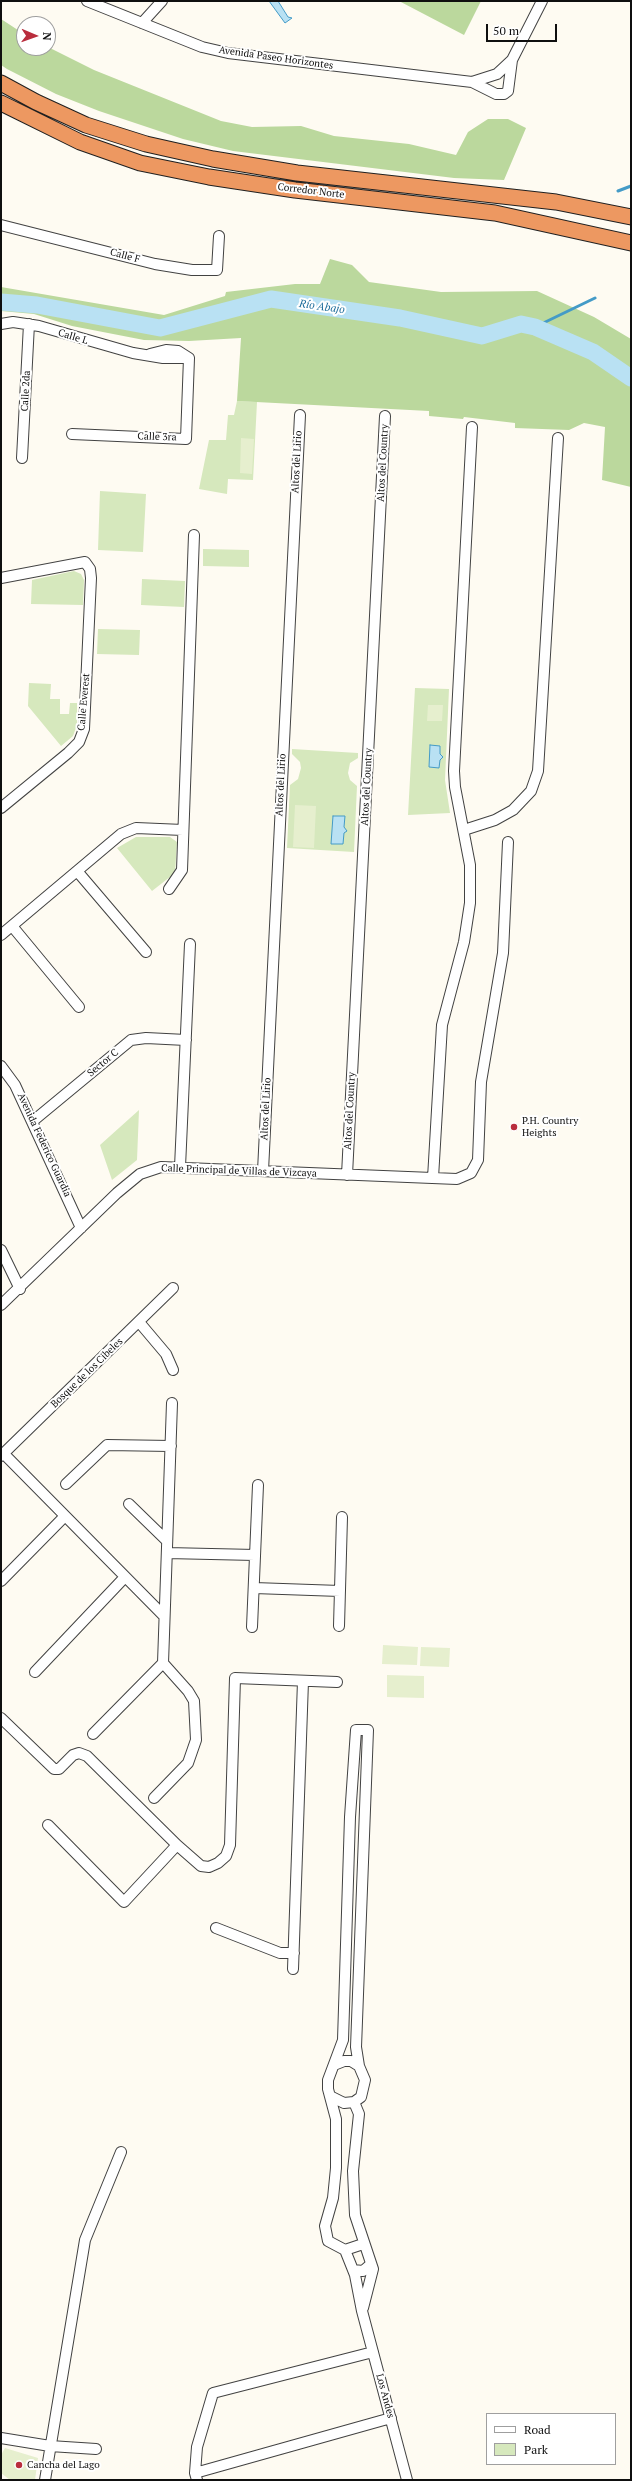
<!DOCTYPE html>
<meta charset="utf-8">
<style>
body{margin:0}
#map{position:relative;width:632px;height:2481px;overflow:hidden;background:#fefbf2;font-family:"PT Serif",serif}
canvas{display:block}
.frame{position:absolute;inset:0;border:2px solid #0f0f0f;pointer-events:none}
.legend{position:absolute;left:486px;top:2413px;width:130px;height:52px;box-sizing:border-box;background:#fff;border:1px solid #9f9f9f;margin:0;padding:5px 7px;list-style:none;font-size:12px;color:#0f0f0f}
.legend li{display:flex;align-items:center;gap:8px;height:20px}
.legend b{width:20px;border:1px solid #9f9f9f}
.north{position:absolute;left:16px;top:16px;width:40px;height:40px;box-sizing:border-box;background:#fff;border:1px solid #9f9f9f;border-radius:50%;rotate:92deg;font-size:11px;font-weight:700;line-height:16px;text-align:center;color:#0f0f0f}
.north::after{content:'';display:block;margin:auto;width:14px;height:18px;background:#b92d3d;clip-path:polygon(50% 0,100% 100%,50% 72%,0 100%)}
.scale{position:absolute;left:486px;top:24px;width:71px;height:18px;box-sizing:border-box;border:2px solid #0f0f0f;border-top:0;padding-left:5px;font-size:12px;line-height:14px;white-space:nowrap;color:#0f0f0f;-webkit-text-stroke:3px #fff;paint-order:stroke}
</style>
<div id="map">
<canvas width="632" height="2481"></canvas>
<div class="frame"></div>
<ul class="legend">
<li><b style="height:5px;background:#fff"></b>Road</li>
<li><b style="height:11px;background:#d6e8bd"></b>Park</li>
</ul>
<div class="north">N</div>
<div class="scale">50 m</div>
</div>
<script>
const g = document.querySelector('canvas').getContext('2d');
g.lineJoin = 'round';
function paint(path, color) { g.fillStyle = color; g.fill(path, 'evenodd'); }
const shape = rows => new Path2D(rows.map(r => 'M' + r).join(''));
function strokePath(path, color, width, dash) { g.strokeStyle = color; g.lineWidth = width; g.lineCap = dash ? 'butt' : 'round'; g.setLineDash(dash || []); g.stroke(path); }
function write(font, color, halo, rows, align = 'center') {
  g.font = font + ' "PT Serif",serif'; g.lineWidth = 4; g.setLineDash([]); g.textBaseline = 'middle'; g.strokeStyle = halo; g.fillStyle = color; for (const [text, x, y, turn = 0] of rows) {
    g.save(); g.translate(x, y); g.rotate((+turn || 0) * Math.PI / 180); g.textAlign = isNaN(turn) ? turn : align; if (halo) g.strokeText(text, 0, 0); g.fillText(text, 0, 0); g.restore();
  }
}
const green = shape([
 [237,401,257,402,253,480,228,479,227,494,199,489,209,440,226,440,228,415,234,415],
 [100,491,146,494,143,552,98,550],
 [203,549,249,550,249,567,203,566],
 [74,571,81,574,84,580,83,605,31,604,32,580],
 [142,579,185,581,184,607,141,605],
 [98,629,140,630,139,655,97,654],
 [29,683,51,684,50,699,60,699,60,714,69,714,70,703,77,703,77,725,73,736,61,746,28,706],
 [415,688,449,689,445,780,450,813,408,815],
 [292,749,358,753,358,758,350,763,348,773,350,780,357,786,354,852,287,848,290,785,298,779,301,768,300,762,292,754],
 [136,837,170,837,177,842,175,873,152,891,117,848],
 [139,1110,137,1160,112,1180,100,1145]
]);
const forest = shape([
 [399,1,481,1,464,35],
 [1,19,24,34,24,48,48,47,94,70,221,121,252,127,301,126,334,136,409,144,456,155,468,132,488,119,508,119,526,128,504,180,454,178,233,151,183,139,99,111,56,94,7,69,1,65],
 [330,259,352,265,369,282,441,292,537,291,594,317,631,339,631,487,602,480,605,427,584,423,569,430,515,428,515,423,464,417,463,419,429,416,429,411,237,401,241,338,189,341,144,340,72,326,34,314,1,311,1,287,164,315,225,296,226,292,295,284,320,284]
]);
const pitch = shape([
 [241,438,254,439,252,474,240,473],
 [428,705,443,705,442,721,427,721],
 [295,805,316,806,314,848,293,847],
 [383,1645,418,1647,417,1665,382,1664],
 [421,1647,450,1648,449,1667,420,1666],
 [387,1675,424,1676,424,1698,387,1697],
 [5,2448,38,2458,35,2480,10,2480,1,2473,1,2455]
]);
const water = shape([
 [269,1,278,1,288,17,292,18,285,23,269,1],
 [430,745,440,746,440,754,443,757,440,760,439,768,429,767,430,745],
 [333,816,345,816,344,827,347,831,344,833,343,844,331,844,333,816]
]);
const stream = shape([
 [618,191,631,186],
 [535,327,595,298]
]);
const river = shape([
 [1,302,37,305,160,328,271,299,400,318,482,336,521,324,535,327,593,352,631,378]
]);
const minor = shape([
 [87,1,202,47,228,53,472,82,497,74,512,60,542,1],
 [142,23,162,1],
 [472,82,496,94,504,94,508,91,512,60],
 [1,225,155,264,192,270,217,270,219,236],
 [1,324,13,322,39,326,133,353,163,358,189,358],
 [150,354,166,350,178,351,189,358],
 [72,434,186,439,189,358],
 [22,458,29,324],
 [1,578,85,562,90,569,91,578,84,729,79,742,68,753,1,808],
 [464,830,495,820,513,810,531,791,538,771,558,438],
 [77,871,146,952],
 [169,889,182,870,194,535],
 [12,926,79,1007],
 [1,935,121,834,136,828,183,830],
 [1,1066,15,1085,81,1228],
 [33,1121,131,1040,146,1038,186,1040],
 [180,1167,190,944],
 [263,1171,300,415],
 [347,1175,385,416],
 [433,1178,442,1025,464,942,470,903,470,865,455,787,454,771,472,427],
 [1,1250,20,1289],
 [1,1305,117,1193,140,1174,161,1167,457,1179,471,1173,478,1160,481,1082,503,953,508,842],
 [139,1322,166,1354,173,1370],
 [4,1454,164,1616],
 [1,1456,173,1288],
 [66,1484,107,1445,171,1446],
 [129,1504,167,1541],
 [167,1553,255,1555],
 [1,1581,65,1516],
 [254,1588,340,1591],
 [339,1626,342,1517],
 [252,1627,258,1485],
 [35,1672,125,1577],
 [1,1718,54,1769,59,1769,73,1755,79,1753,87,1756,177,1845,201,1866,209,1867,218,1863,226,1856,230,1845,235,1678,337,1682],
 [93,1734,163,1663,172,1403],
 [154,1798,188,1763,196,1740,194,1701,188,1691,163,1663],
 [48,1825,124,1902,177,1845],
 [216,1928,280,1953,294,1953],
 [293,1969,303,1681],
 [359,2066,356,2047,368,1730,356,1730,350,1817,343,2040,328,2080,328,2089,336,2119,336,2168,333,2198,325,2226,328,2241,345,2250,355,2275,362,2311,407,2480],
 [332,2097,344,2103,354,2102,361,2097,365,2080,359,2066,351,2061,344,2061,334,2065],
 [354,2102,359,2114,353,2171,355,2215,373,2269,363,2308],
 [345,2250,363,2244],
 [353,2270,363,2271,371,2264],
 [1,2438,50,2446,96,2449],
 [195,2473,391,2418],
 [45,2480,85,2240,121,2152],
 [197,2480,195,2473,197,2447,213,2393,373,2352]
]);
const highway = shape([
 [1,83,36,102,86,125,146,144,213,159,297,173,556,202,631,217],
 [1,103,80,142,140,163,209,177,295,190,495,213,631,243]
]);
const markers = [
 [514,1127,4,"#b92d3d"],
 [19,2465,4,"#b92d3d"]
];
const streetNames = [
 ["Avenida Paseo Horizontes",276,58,8],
 ["Corredor Norte",311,191,7],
 ["Calle F",125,256,15],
 ["Calle L",73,337,17],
 ["Calle 2da",26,391,-87],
 ["Calle 3ra",157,437,2],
 ["Altos del Lirio",297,462,-87],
 ["Altos del Country",383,463,-87],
 ["Calle Everest",84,702,-85],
 ["Altos del Lirio",281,785,-87],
 ["Altos del Country",367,787,-87],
 ["Sector C",103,1063,-40],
 ["Altos del Lirio",266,1109,-87],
 ["Altos del Country",350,1111,-87],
 ["Avenida Federico Guardia",44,1145,65],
 ["Calle Principal de Villas de Vizcaya",239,1171,2],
 ["Bosque de los Cibeles",87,1373,-44],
 ["Los Andes",385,2396,75]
];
const poiNames = [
 ["P.H. Country",522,1121],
 ["Heights",522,1133],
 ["Cancha del Lago",27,2465]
];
const waterNames = [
 ["Río Abajo",322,307,8]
];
paint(green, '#d6e8bd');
paint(forest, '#bbd89d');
paint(pitch, '#e6efce');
paint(water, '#b9e1f3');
strokePath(water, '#449bc7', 1);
strokePath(stream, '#449bc7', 3);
strokePath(river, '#b9e1f3', 17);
strokePath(minor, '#424242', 12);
strokePath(highway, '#202020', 17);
strokePath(minor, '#fff', 10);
strokePath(highway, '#ed9861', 15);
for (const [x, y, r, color] of markers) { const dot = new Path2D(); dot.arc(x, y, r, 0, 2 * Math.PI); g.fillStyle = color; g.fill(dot); strokePath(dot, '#fff', 1.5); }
write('10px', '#0f0f0f', '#fff', streetNames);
write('10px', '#0f0f0f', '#fff', poiNames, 'left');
write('italic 11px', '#1e6d9b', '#fff', waterNames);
</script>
